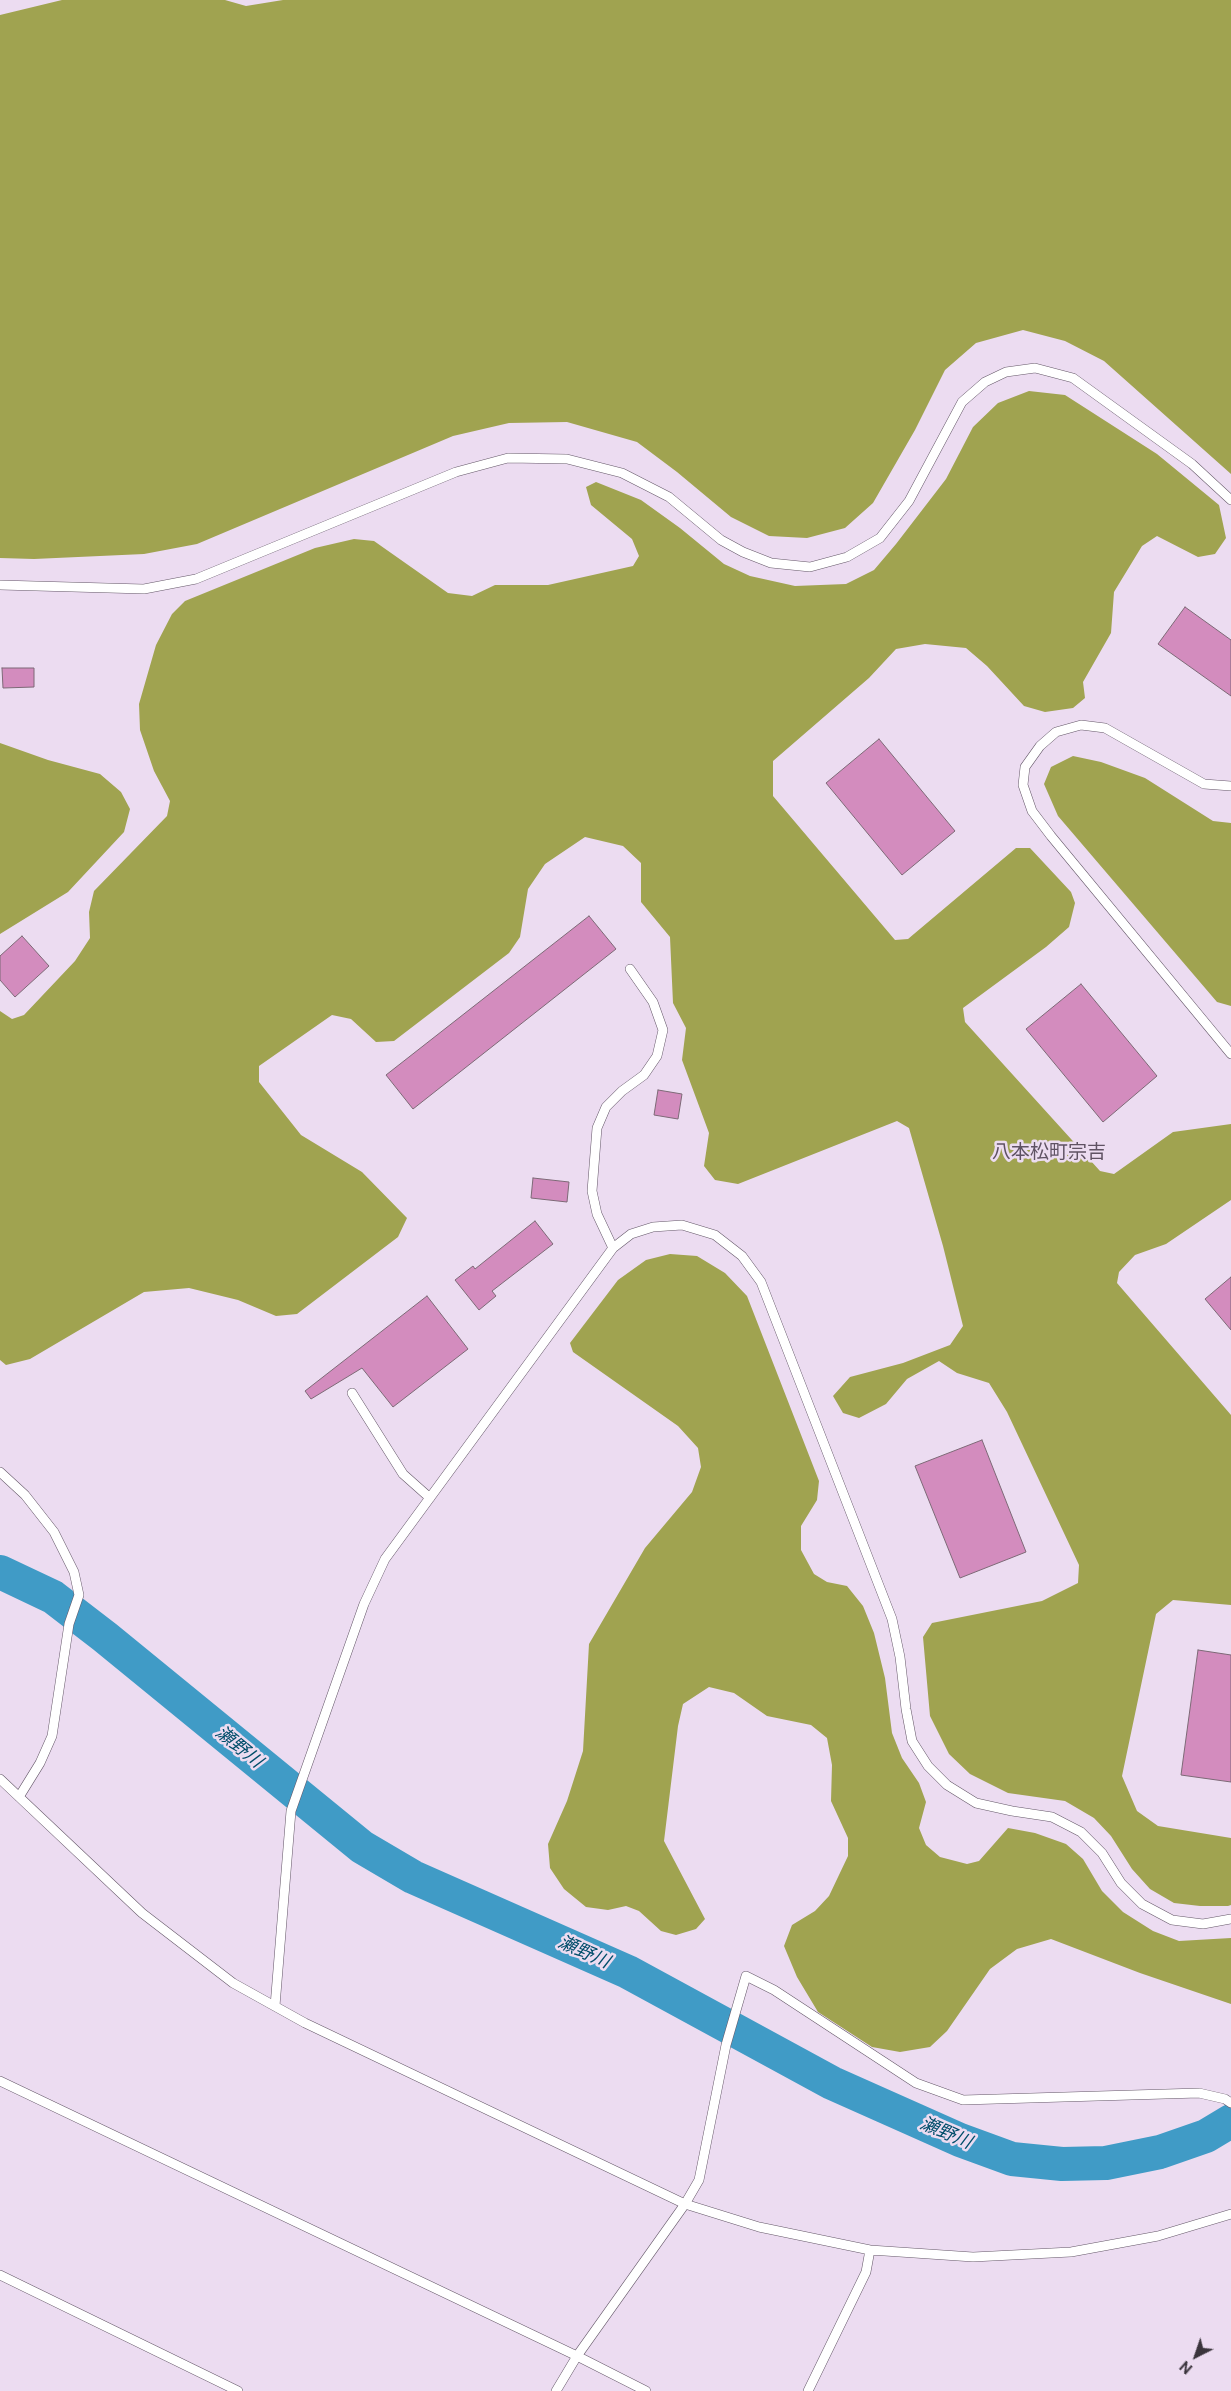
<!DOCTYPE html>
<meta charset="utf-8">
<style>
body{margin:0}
#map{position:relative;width:1231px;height:2391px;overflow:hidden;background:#ecdcf1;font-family:"Public Sans",sans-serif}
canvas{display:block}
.north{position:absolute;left:1171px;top:2331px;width:50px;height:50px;-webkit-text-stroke:4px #ecdcf1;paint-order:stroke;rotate:221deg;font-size:14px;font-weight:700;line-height:20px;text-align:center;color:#3a343c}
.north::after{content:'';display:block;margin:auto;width:18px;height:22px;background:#3a343c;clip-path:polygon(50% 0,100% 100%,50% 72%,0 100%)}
</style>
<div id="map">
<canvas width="1231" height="2391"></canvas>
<div class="north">N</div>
</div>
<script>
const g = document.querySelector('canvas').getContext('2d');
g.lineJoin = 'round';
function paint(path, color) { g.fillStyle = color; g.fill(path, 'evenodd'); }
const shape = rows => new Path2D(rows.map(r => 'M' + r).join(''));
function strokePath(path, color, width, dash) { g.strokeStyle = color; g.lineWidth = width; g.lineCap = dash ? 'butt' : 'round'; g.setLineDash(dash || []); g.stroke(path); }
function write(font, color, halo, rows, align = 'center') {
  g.font = font + ' "Public Sans","Noto Sans JP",sans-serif'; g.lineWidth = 5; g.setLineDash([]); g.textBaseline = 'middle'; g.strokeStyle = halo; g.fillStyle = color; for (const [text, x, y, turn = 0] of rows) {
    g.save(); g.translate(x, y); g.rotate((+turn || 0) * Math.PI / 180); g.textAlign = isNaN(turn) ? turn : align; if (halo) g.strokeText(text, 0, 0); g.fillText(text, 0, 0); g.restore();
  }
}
const forest = shape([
 [62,0,225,0,246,6,283,0,1231,0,1231,474,1104,361,1065,341,1023,330,976,343,945,370,915,430,873,503,845,528,807,538,769,536,731,517,677,472,637,442,567,422,509,423,453,436,197,544,144,554,34,559,0,558,0,15],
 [1029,391,1065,395,1157,454,1219,505,1226,538,1215,554,1198,557,1157,536,1142,546,1114,592,1111,633,1083,682,1085,698,1073,708,1045,712,1024,706,987,666,966,648,925,644,896,649,869,678,773,761,773,796,895,940,908,939,1016,848,1030,848,1071,892,1075,903,1069,927,1046,947,963,1008,965,1022,1100,1171,1114,1174,1173,1132,1231,1124,1231,1200,1166,1244,1135,1255,1119,1272,1117,1283,1231,1415,1231,1605,1173,1600,1156,1614,1122,1776,1137,1811,1158,1826,1231,1838,1231,1905,1228,1906,1200,1906,1174,1903,1150,1889,1132,1869,1111,1836,1094,1818,1065,1801,1008,1793,970,1774,949,1754,930,1716,923,1637,932,1623,1042,1601,1078,1583,1079,1565,1007,1412,989,1383,957,1373,939,1361,907,1379,886,1404,859,1418,843,1413,833,1396,850,1377,903,1363,950,1345,963,1326,943,1246,909,1128,897,1121,738,1184,715,1180,704,1166,709,1133,682,1060,686,1028,673,1003,670,937,641,902,641,863,623,846,585,837,545,864,528,889,520,937,509,953,394,1041,376,1042,351,1019,332,1015,259,1066,259,1082,301,1135,362,1172,407,1218,398,1237,297,1314,276,1316,238,1300,189,1288,144,1292,30,1359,6,1365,0,1360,0,1011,12,1019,24,1015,75,961,90,938,89,912,94,891,167,816,170,801,154,771,140,730,139,704,156,645,172,614,185,601,315,548,354,539,374,541,448,593,472,596,495,585,548,585,633,566,639,556,632,539,591,505,586,487,596,482,641,500,680,528,724,564,750,576,795,586,846,584,874,570,896,544,946,479,973,427,998,403],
 [0,743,48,760,100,774,121,792,130,809,124,832,68,892,0,934],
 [1073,756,1101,762,1145,778,1213,821,1231,823,1231,1006,1217,1002,1058,816,1044,784,1051,767],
 [670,1254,697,1256,725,1273,747,1296,819,1481,817,1500,801,1526,801,1550,814,1574,827,1582,847,1586,863,1606,874,1633,885,1678,892,1733,902,1758,919,1783,926,1802,919,1828,926,1845,940,1857,967,1864,979,1861,1008,1828,1035,1833,1066,1844,1083,1859,1102,1891,1123,1912,1153,1931,1179,1941,1231,1938,1231,2004,1140,1973,1051,1939,1017,1949,990,1969,947,2031,930,2047,900,2052,872,2047,818,2012,797,1977,784,1946,792,1925,815,1911,829,1896,848,1856,848,1838,831,1801,832,1765,827,1738,811,1725,767,1716,734,1693,709,1687,683,1704,678,1726,664,1841,705,1919,696,1929,676,1935,661,1931,639,1911,626,1906,608,1910,586,1907,564,1889,550,1868,548,1844,567,1801,583,1751,589,1644,645,1548,692,1492,701,1467,698,1448,678,1426,573,1352,570,1343,618,1280,646,1260]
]);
const river = shape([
 [0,1572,53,1597,105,1637,362,1847,413,1877,628,1972,832,2083,960,2140,1012,2159,1062,2164,1106,2163,1160,2152,1206,2136,1231,2121]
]);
const building = shape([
 [1185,607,1231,640,1231,696,1158,644,1185,607],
 [2,668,34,668,34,687,3,688,2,668],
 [879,739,955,831,902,875,826,783,879,739],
 [589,916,616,949,413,1109,386,1075,589,916],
 [22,936,49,966,15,997,0,980,0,956,22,936],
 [1081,984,1157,1076,1103,1122,1026,1029,1081,984],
 [658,1090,682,1094,678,1119,654,1115,658,1090],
 [533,1178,569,1182,567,1202,531,1198,533,1178],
 [535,1221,553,1244,492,1291,496,1296,479,1310,455,1280,473,1266,475,1269,535,1221],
 [1231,1277,1231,1330,1205,1299,1231,1277],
 [427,1296,468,1349,393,1407,362,1368,311,1399,305,1391,427,1296],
 [982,1440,1026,1552,960,1578,915,1466,982,1440],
 [1198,1650,1231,1655,1231,1782,1181,1775,1198,1650]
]);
const service = shape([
 [0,585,144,589,196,579,456,472,508,458,567,459,622,473,669,497,721,540,743,552,771,563,810,567,847,557,880,538,909,501,962,402,985,382,1006,372,1035,368,1073,378,1192,464,1231,500],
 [1231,786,1204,784,1105,728,1081,725,1056,732,1040,746,1025,767,1023,785,1032,811,1051,836,1231,1054],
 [613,1248,597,1214,592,1191,597,1128,606,1107,622,1091,644,1075,657,1056,663,1030,653,1002,630,969],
 [352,1393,403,1474,430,1498],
 [0,1472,25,1495,54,1532,74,1572,79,1595,69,1624,52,1736,40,1763,19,1797],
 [0,1779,142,1913,233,1983,305,2023,685,2204,759,2227,870,2250,973,2257,1071,2252,1158,2236,1231,2214],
 [275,2006,291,1811,364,1604,385,1559,613,1248,631,1234,653,1227,682,1225,715,1235,742,1256,761,1282,892,1619,900,1657,906,1709,912,1741,928,1766,947,1785,976,1803,1012,1811,1052,1817,1081,1832,1102,1853,1121,1883,1142,1904,1172,1920,1203,1924,1231,1919],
 [0,2081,577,2356,646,2391],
 [0,2275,238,2391],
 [556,2391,577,2356,685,2204,699,2180,726,2045,746,1976,774,1990,916,2083,963,2100,1199,2093,1225,2099,1231,2103],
 [808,2391,866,2272,870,2250]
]);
const waterNames = [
 ["瀬野川",239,1747,39],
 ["瀬野川",584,1952,24],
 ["瀬野川",946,2133,23]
];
const quarterNames = [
 ["八本松町宗吉",1049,1152]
];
paint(forest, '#a0a350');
strokePath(river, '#409bc6', 34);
paint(building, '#d38cbe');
strokePath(building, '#7d6976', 1);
strokePath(service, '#655869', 10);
strokePath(service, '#fff', 9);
write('italic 18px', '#004d6a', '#ecdcf1', waterNames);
write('19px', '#5f5263', '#ecdcf1', quarterNames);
</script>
